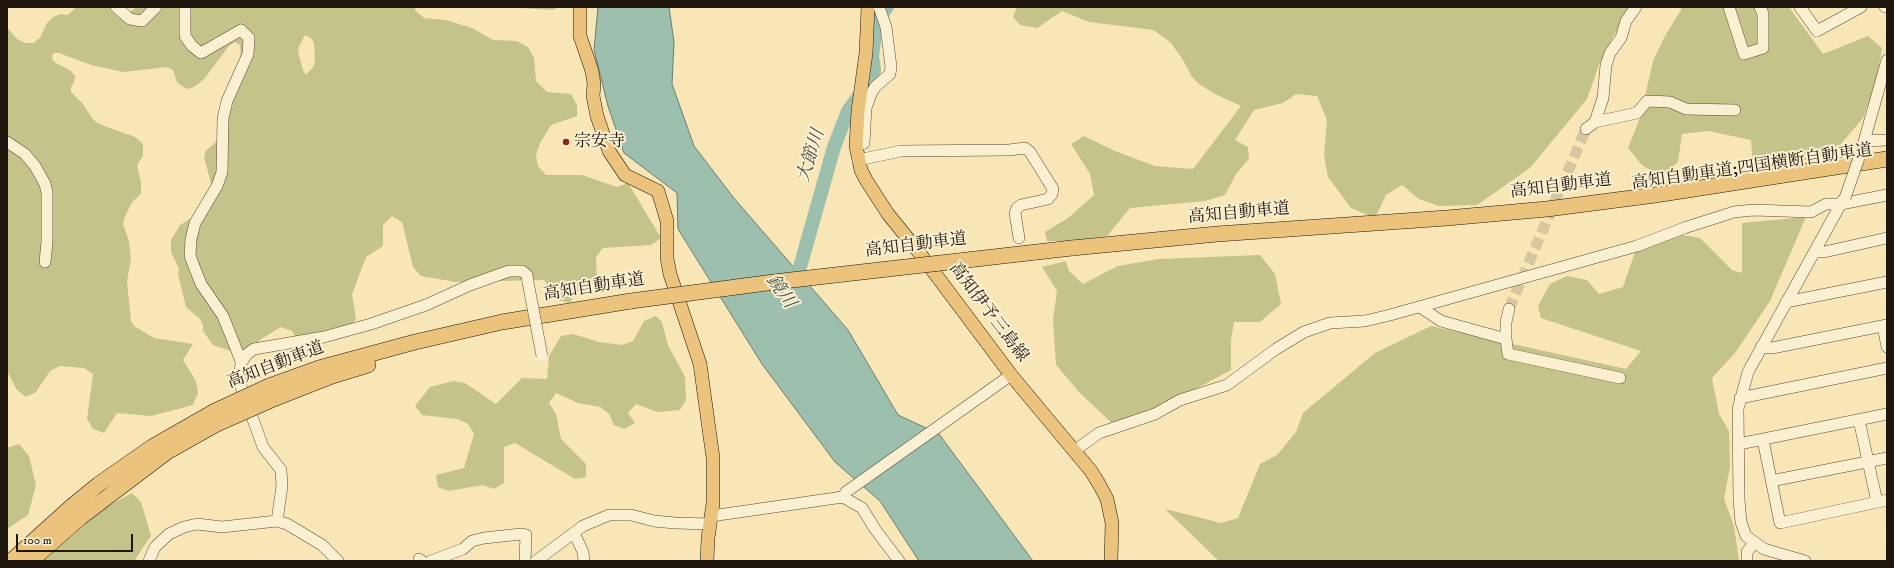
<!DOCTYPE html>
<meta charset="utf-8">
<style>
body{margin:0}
#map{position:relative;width:1894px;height:568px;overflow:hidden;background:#f8e6b7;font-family:"IM FELL DW Pica",serif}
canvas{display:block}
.frame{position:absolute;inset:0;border:8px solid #1f170d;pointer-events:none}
.scale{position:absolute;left:16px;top:534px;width:117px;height:18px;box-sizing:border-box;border:2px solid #1f170d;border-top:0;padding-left:5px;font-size:12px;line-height:14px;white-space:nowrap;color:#1f170d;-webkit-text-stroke:3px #faefd0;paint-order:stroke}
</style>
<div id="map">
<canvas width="1894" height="568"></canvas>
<div class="frame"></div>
<div class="scale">100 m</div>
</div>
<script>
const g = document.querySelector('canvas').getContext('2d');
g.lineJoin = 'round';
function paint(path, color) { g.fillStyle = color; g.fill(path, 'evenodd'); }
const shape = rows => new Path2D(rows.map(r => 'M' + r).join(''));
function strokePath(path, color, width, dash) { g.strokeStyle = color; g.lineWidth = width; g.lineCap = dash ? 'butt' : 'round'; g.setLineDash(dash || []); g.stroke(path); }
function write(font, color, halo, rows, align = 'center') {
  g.font = font + ' "IM FELL DW Pica","Noto Serif JP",serif'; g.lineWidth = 4; g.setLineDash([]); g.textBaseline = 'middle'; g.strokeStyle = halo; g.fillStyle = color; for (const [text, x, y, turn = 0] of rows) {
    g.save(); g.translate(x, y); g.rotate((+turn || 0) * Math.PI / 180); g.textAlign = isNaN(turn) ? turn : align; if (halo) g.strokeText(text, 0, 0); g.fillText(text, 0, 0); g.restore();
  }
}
const green = shape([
 [76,7,116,7,123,11,131,11,137,7,415,7,415,10,424,18,446,20,472,28,493,40,517,41,528,47,534,58,536,81,547,92,571,94,577,105,577,116,551,125,540,143,536,155,538,166,546,175,582,175,617,187,628,183,661,238,651,245,603,248,596,257,597,281,575,293,570,303,558,300,544,280,456,282,421,276,413,267,402,222,392,216,383,225,383,246,366,257,352,294,356,319,343,338,309,344,298,341,292,331,281,327,261,339,245,356,213,345,203,331,203,325,200,319,186,307,178,274,179,269,171,252,171,240,180,225,195,216,212,187,204,157,206,151,219,139,241,69,240,45,235,42,229,46,204,79,194,87,188,89,182,86,177,82,173,70,167,67,123,72,91,65,59,53,53,53,52,59,56,63,71,71,75,76,74,82,71,87,71,92,83,104,92,118,96,122,107,127,135,137,143,144,143,156,137,165,141,182,141,194,132,202,124,219,123,224,129,241,131,259,127,281,131,321,134,326,154,338,193,344,183,360,196,381,198,393,193,405,151,416,117,413,104,433,93,429,87,419,93,374,84,368,60,366,50,371,36,392,26,397,17,390,7,371,7,28,17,39,25,43,33,43,40,38,47,23,53,17,61,14,68,15],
 [305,35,311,38,314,43,315,60,314,66,306,75,303,70,298,52,299,46],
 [503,7,559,7,553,10],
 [1017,7,1633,7,1614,35,1599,65,1587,99,1530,168,1477,205,1439,206,1419,199,1402,185,1386,195,1375,218,1351,208,1328,177,1324,155,1327,120,1317,96,1296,94,1283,103,1254,110,1235,140,1248,147,1249,159,1236,174,1225,195,1205,201,1130,208,1107,236,1070,241,1047,241,1045,232,1068,218,1094,195,1090,174,1071,144,1084,136,1115,151,1155,166,1193,169,1241,106,1215,94,1199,84,1192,77,1183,60,1171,43,1154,30,1089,22,1062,11,1037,28,1020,25,1013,17],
 [1681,7,1789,7,1823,54,1868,36,1882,48,1876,83,1863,118,1835,151,1788,165,1753,165,1751,140,1708,131,1682,134,1678,162,1661,177,1642,165,1628,148,1640,118,1653,61,1665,36,1681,10],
 [1806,217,1770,301,1735,353,1712,378,1719,414,1729,431,1730,467,1724,499,1734,526,1739,561,1219,561,1165,509,1221,523,1238,518,1260,464,1277,455,1296,432,1303,413,1375,353,1431,326,1626,369,1641,351,1541,318,1538,306,1550,284,1567,276,1587,280,1599,294,1623,287,1635,252,1665,232,1700,238,1732,270,1742,273,1742,223],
 [1260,255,1275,274,1281,304,1260,322,1234,322,1231,340,1231,370,1205,384,1117,428,1080,393,1056,365,1053,320,1057,291,1042,267,1066,261,1069,271,1083,284,1118,266,1159,259],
 [656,316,662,322,668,345,685,377,686,400,680,410,657,412,636,404,628,413,635,423,624,429,614,425,609,414,600,407,578,403,556,393,549,403,556,414,561,439,586,464,586,477,575,479,515,443,504,447,504,483,494,489,483,485,448,491,438,487,436,475,464,468,474,434,468,424,457,419,422,415,415,406,430,387,454,381,465,383,496,404,522,378,547,379,549,356,561,336,573,334,599,342,622,345,633,341,644,321],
 [19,444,29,456,36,485,28,515,7,529,7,448],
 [132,493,141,502,151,536,134,561,43,561,104,508]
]);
const water = shape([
 [598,7,669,7,674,42,672,84,694,146,733,197,848,330,898,415,939,434,1033,561,919,561,880,501,835,462,762,364,678,229,677,193,624,153,608,106,594,50,598,7]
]);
const river = shape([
 [790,290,800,267,834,147,848,111,869,82,874,70,872,56,877,19,887,7]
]);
const minorTunnel = shape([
 [1509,309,1586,129]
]);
const minor = shape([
 [116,7,130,19,142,21,156,7],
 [185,7,185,36,192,46,201,53,241,30,249,38,248,54,227,101,223,118,222,172,217,186,195,223,191,239,190,256,201,284,223,316,241,361],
 [1729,7,1744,54,1763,48,1763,14,1760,7],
 [1800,7,1817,31,1861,7],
 [1885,7,1887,7],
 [1595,122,1637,113,1647,101,1670,102,1686,109,1735,110],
 [1586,129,1595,122,1603,98,1606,65,1610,53,1621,38,1626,21,1636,7],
 [1864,141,1887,140],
 [7,142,25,154,35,166,45,184,47,193,47,242,45,262],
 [856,146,864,143,866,108,871,94,875,87,890,74,891,67,886,27,879,7],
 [1861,152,1887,60],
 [858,160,901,151,1009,150,1025,148,1030,152,1053,189,1052,194,1048,199,1021,205,1017,208,1015,213,1019,238],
 [1815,252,1824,252,1887,238],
 [1786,302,1887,282],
 [1420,307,1441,321,1506,339],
 [1509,309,1506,322,1506,339,1508,354,1620,378],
 [1883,326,1887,347],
 [1761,347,1772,348,1887,325],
 [1740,398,1887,368],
 [1859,420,1877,502],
 [1763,440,1780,523,1887,500],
 [1739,444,1887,414],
 [1074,451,1099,433,1155,414,1180,400,1227,385,1276,349,1304,332,1330,323,1365,321,1390,315,1637,246,1684,228,1734,212,1753,210,1811,212,1826,204,1841,204,1887,195],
 [1771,481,1887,458],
 [843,497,846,492,1011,375],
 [711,516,843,497,862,508,875,529,899,561],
 [277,521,282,486,281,470,263,447,239,381,241,363,247,354,254,349,324,337,371,324,426,305,470,285,509,271,522,271,527,275,528,282],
 [574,533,583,552,584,561],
 [419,559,422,561],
 [149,561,155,547,169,534,184,527,197,524,222,527,277,521,287,524,322,545,338,561],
 [431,561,463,549,472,541,484,538,521,534,526,535,525,561],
 [536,561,583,526,609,515,631,515,654,521,675,523,710,524],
 [1747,561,1747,552,1754,543],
 [1805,561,1764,549,1746,536,1741,522,1739,500,1738,409,1748,372,1843,200]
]);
const major = shape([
 [580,7,580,36,592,71,594,84,593,96,597,116,609,151,625,175,658,191,667,221,667,258,670,274,700,364,713,458,713,503,708,538,707,561],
 [868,7,866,53,858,111,856,146,861,170,866,180,888,214,918,251,1011,375,1091,471,1099,484,1107,499,1112,523,1111,561]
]);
const highway = shape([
 [1072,248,1217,234,1447,218,1547,209,1655,195,1887,159],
 [269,386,319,368,415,342,502,322,631,301],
 [276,398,332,376,368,365],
 [11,561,72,506],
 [31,561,81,517]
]);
const minorBridge = shape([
 [1845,198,1861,152],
 [528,282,542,356]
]);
const highwayBridge = shape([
 [631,301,774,282,1072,248],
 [72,506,99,484,152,447,215,411,269,386],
 [81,517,167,452,215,425,276,398]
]);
const markers = [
 [566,142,4,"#8f2418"]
];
const poiNames = [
 ["宗安寺",574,142]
];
const streetNames = [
 ["高知自動車道;四国横断自動車道",1752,168,-8],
 ["高知自動車道",1561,187,-7],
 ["高知自動車道",1239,214,-5],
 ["高知自動車道",916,246,-7],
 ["高知自動車道",594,288,-9],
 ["高知伊予三島線",988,313,53],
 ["高知自動車道",276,366,-21]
];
const waterNames = [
 ["大節川",812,156,-73],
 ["鏡川",780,292,55]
];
paint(green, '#c4c38a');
paint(water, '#9dc0ae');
strokePath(water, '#6b7c6e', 1);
strokePath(river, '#9dc0ae', 14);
strokePath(minorTunnel, '#d7c79e', 11, [11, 5.5]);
strokePath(minor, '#554b38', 12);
strokePath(major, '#1f170d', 14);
strokePath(highway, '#1f170d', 16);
strokePath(minor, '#faefd0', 11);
strokePath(major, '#ecc37c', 13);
strokePath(highway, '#ecc37c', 15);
strokePath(minorBridge, '#554b38', 12, []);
strokePath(highwayBridge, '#1f170d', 16, []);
strokePath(minorBridge, '#faefd0', 11);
strokePath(highwayBridge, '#ecc37c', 15);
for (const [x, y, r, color] of markers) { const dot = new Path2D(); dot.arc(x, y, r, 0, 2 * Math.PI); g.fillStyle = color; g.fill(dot); strokePath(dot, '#faefd0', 1.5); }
write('17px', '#1f170d', '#faefd0', poiNames, 'left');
write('17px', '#1f170d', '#faefd0', streetNames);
write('italic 18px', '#4b5245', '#faefd0', waterNames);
</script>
